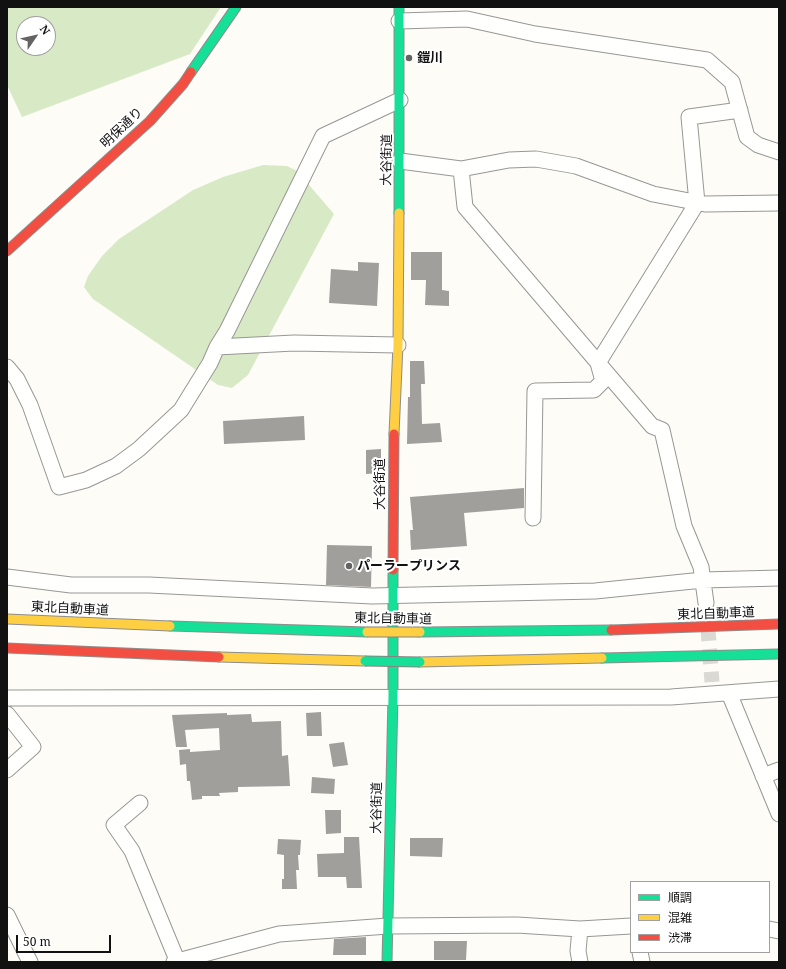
<!DOCTYPE html>
<meta charset="utf-8">
<style>
body{margin:0}
#map{position:relative;width:786px;height:969px;overflow:hidden;background:#fdfcf7;font-family:"Noto Serif","Noto Sans JP",serif}
canvas{display:block}
.frame{position:absolute;inset:0;border:8px solid #111;pointer-events:none}
.legend{position:absolute;left:630px;top:881px;width:140px;height:72px;box-sizing:border-box;background:#fff;border:1px solid #a0a0a0;margin:0;padding:5px 7px;list-style:none;font-size:12px;color:#111}
.legend li{display:flex;align-items:center;gap:8px;height:20px}
.legend b{width:20px;border:1px solid #a0a0a0}
.north{position:absolute;left:16px;top:16px;width:40px;height:40px;box-sizing:border-box;background:#fff;border:1px solid #a0a0a0;border-radius:50%;rotate:56deg;font-size:11px;font-weight:700;line-height:16px;text-align:center;color:#111}
.north::after{content:'';display:block;margin:auto;width:14px;height:18px;background:#646362;clip-path:polygon(50% 0,100% 100%,50% 72%,0 100%)}
.scale{position:absolute;left:16px;top:935px;width:95px;height:18px;box-sizing:border-box;border:2px solid #111;border-top:0;padding-left:5px;font-size:12px;line-height:14px;white-space:nowrap;color:#111;-webkit-text-stroke:3px #fff;paint-order:stroke}
</style>
<div id="map">
<canvas width="786" height="969"></canvas>
<div class="frame"></div>
<ul class="legend">
<li><b style="height:5px;background:#16e098"></b>順調</li>
<li><b style="height:5px;background:#ffcf43"></b>混雑</li>
<li><b style="height:5px;background:#f24e42"></b>渋滞</li>
</ul>
<div class="north">N</div>
<div class="scale">50 m</div>
</div>
<script>
const g = document.querySelector('canvas').getContext('2d');
g.lineJoin = 'round';
function paint(path, color) { g.fillStyle = color; g.fill(path, 'evenodd'); }
const shape = rows => new Path2D(rows.map(r => 'M' + r).join(''));
function strokePath(path, color, width, dash) { g.strokeStyle = color; g.lineWidth = width; g.lineCap = dash ? 'butt' : 'round'; g.setLineDash(dash || []); g.stroke(path); }
function write(font, color, halo, rows, align = 'center') {
  g.font = font + ' "Noto Serif","Noto Sans JP",serif'; g.lineWidth = 4; g.setLineDash([]); g.textBaseline = 'middle'; g.strokeStyle = halo; g.fillStyle = color; for (const [text, x, y, turn = 0] of rows) {
    g.save(); g.translate(x, y); g.rotate((+turn || 0) * Math.PI / 180); g.textAlign = isNaN(turn) ? turn : align; if (halo) g.strokeText(text, 0, 0); g.fillText(text, 0, 0); g.restore();
  }
}
const forest = shape([
 [7,7,221,7,190,54,22,117,7,85],
 [24,24,48,24,48,48,24,48],
 [263,165,287,166,297,171,334,214,248,375,232,388,218,385,93,299,84,287,88,276,102,256,119,239,193,190,223,177]
]);
const building = shape([
 [411,252,442,252,442,290,449,291,449,306,425,305,426,280,411,280],
 [358,262,379,263,377,306,329,303,331,269,358,271],
 [410,361,424,361,425,384,421,384,422,424,440,423,442,442,407,444,408,397,410,397],
 [304,416,305,440,224,444,223,421],
 [381,449,381,473,366,474,366,450],
 [524,488,524,508,464,513,467,546,411,550,410,530,413,530,410,497],
 [327,545,372,546,371,587,326,585],
 [321,712,322,736,307,736,306,713],
 [227,713,227,715,251,714,252,722,281,721,282,756,288,755,290,786,238,787,238,792,219,793,220,796,202,796,202,799,192,800,190,781,187,781,186,764,180,765,179,750,190,749,190,752,220,750,219,728,185,730,187,747,176,747,172,715],
 [344,742,348,765,333,767,329,744],
 [312,777,335,779,334,794,311,793],
 [325,810,341,810,341,833,326,834],
 [344,837,359,837,362,888,347,888,346,877,318,877,317,854,344,853],
 [410,838,443,838,442,857,410,856],
 [278,839,301,840,300,855,298,855,299,870,296,870,297,889,282,889,282,879,284,879,284,855,277,854],
 [366,937,366,955,333,955,334,939],
 [434,941,467,941,466,960,434,960]
]);
const streetTunnel = shape([
 [706,603,712,682]
]);
const street = shape([
 [399,21,467,19,535,34,707,60,732,82,747,137,758,145,779,152],
 [400,161,461,169,509,160,536,159,576,166,653,194,705,204,779,203],
 [461,169,465,207,652,426,662,430,684,526,701,567,706,603],
 [217,347,227,331,323,136,400,100],
 [7,367,17,379,30,405,59,487,86,480,116,466,139,449,181,410,210,363,217,347,294,343,398,345],
 [533,518,535,391,594,390,603,381,598,363,697,203,689,117,740,110],
 [7,577,71,585,149,585,372,596,595,591,703,580,779,578],
 [729,693,779,814],
 [7,698,671,697,779,689],
 [7,714,33,747,7,770],
 [763,776,779,770],
 [140,803,114,825,132,851,177,960],
 [7,915,30,962],
 [580,929,578,951,580,962],
 [769,929,779,931],
 [640,952,642,962],
 [174,962,279,934,388,926,517,925,580,929,631,926]
]);
const fast = shape([
 [399,7,399,213],
 [191,72,236,7],
 [170,626,367,632],
 [420,632,611,630],
 [602,658,779,654],
 [387,962,393,696,393,570]
]);
const slow = shape([
 [394,434,398,345,399,213],
 [7,619,170,626],
 [219,657,365,661],
 [420,662,602,658]
]);
const jam = shape([
 [7,251,150,121,183,84,191,72],
 [393,570,394,434],
 [611,630,779,624],
 [7,648,219,657]
]);
const fastBridge = shape([
 [365,661,420,662]
]);
const slowBridge = shape([
 [367,632,420,632]
]);
const markers = [
 [409,58,4,"#646362"],
 [349,566,4,"#646362"]
];
const poiNames = [
 ["鎧川",417,58],
 ["パーラープリンス",357,566]
];
const streetNames = [
 ["明保通り",122,128,-43],
 ["大谷街道",387,160,-89],
 ["大谷街道",380,484,-90],
 ["東北自動車道",70,609,3],
 ["東北自動車道",716,614,-2],
 ["東北自動車道",393,619,1],
 ["大谷街道",377,808,-89]
];
paint(forest, '#d8eac5');
paint(building, '#a19f9c');
strokePath(streetTunnel, '#dad9d4', 15, [15, 8]);
strokePath(street, '#979795', 17);
strokePath(fast, '#8e8d8b', 11);
strokePath(slow, '#8e8d8b', 11);
strokePath(jam, '#8e8d8b', 11);
strokePath(street, '#fffffe', 15);
strokePath(fast, '#16e098', 9);
strokePath(slow, '#ffcf43', 9);
strokePath(jam, '#f24e42', 9);
strokePath(fastBridge, '#858482', 11, []);
strokePath(slowBridge, '#858482', 11, []);
strokePath(fastBridge, '#16e098', 9);
strokePath(slowBridge, '#ffcf43', 9);
for (const [x, y, r, color] of markers) { const dot = new Path2D(); dot.arc(x, y, r, 0, 2 * Math.PI); g.fillStyle = color; g.fill(dot); strokePath(dot, '#fff', 1.5); }
write('bold 13px', '#111', '#fff', poiNames, 'left');
write('13px', '#111', '#fff', streetNames);
</script>
